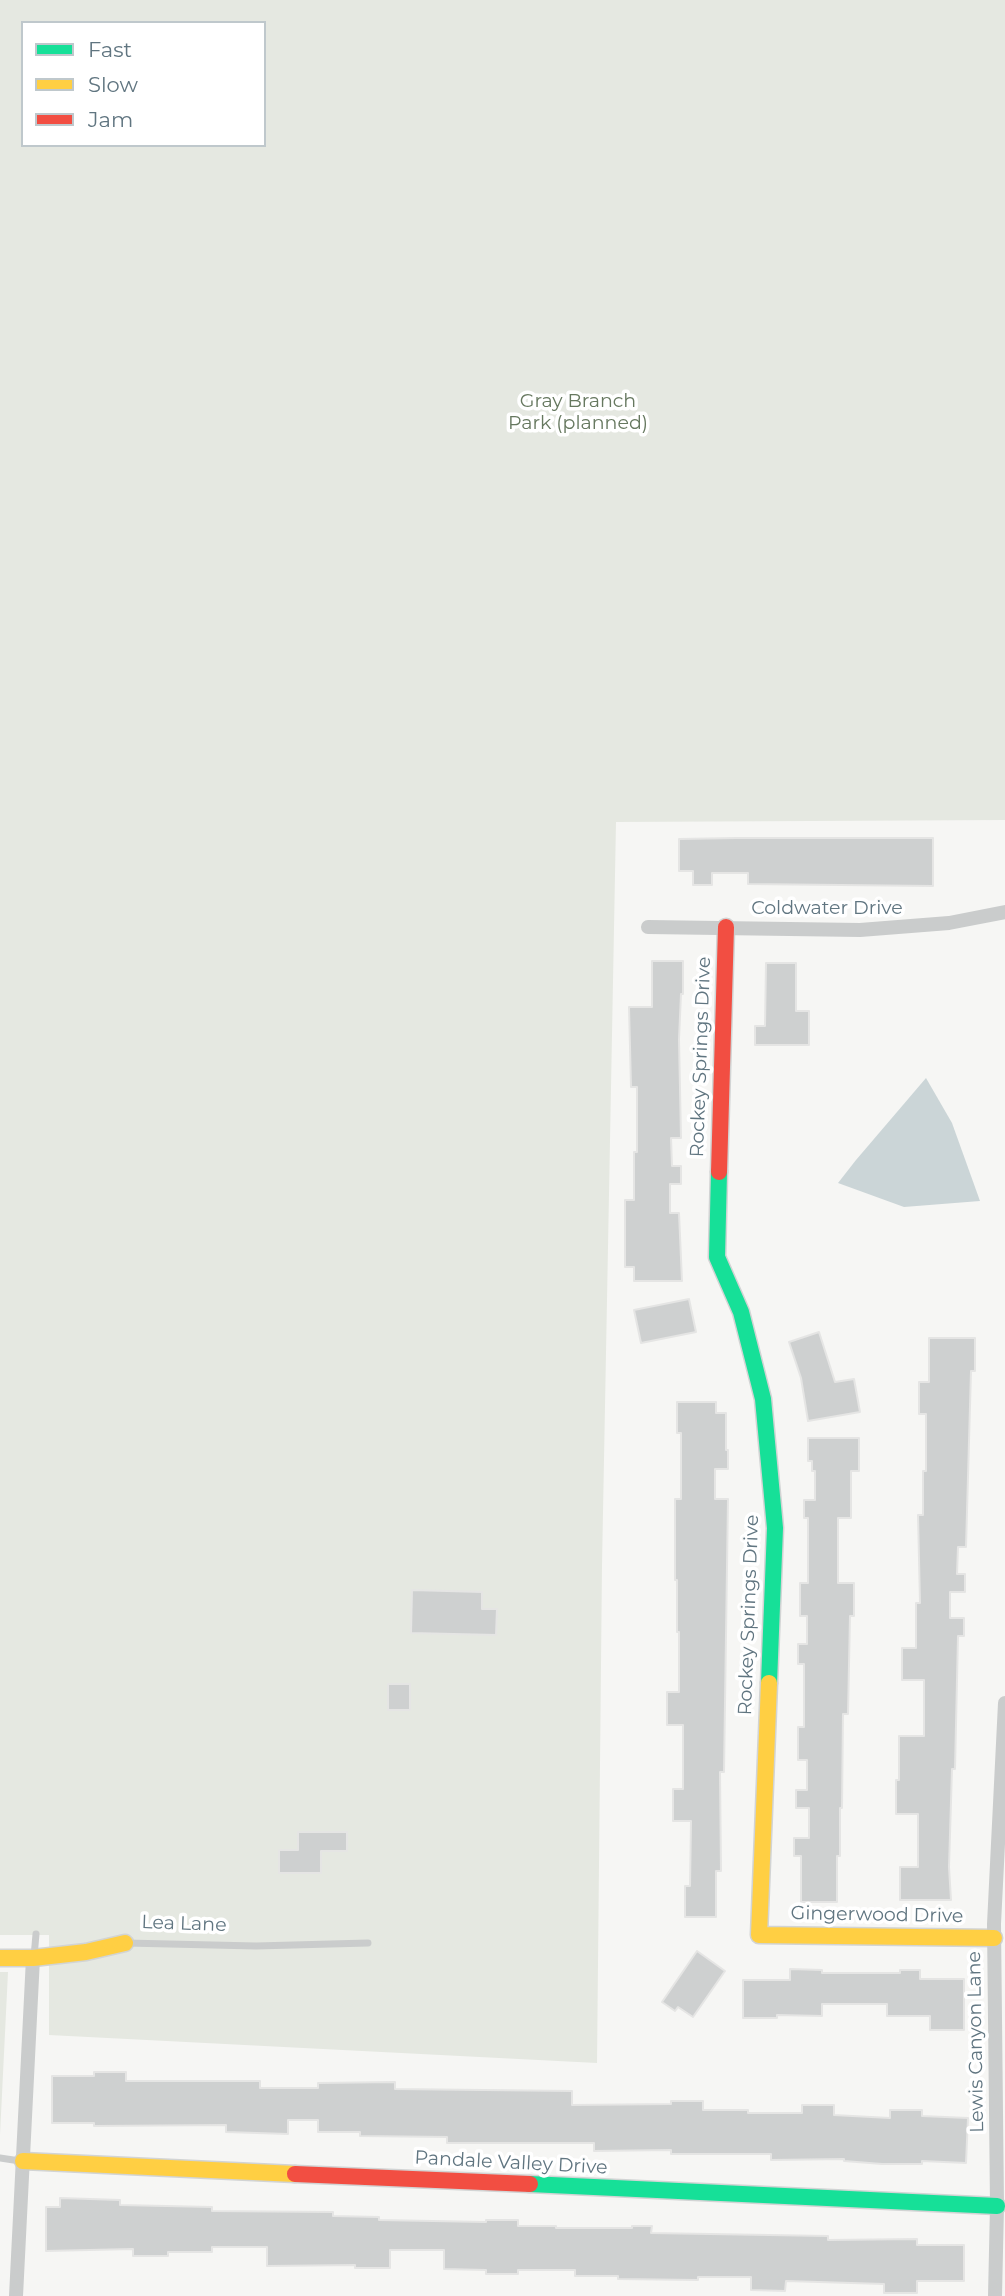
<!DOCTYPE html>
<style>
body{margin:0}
#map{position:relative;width:1005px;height:2296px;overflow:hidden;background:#f6f6f4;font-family:Montserrat,sans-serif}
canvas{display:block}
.legend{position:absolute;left:21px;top:21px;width:245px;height:126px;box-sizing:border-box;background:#fff;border:2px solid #bfc8cc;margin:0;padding:9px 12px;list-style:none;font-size:21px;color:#607580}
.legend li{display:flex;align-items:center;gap:14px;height:35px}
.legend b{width:35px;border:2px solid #bfc8cc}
</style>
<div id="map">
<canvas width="1005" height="2296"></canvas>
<ul class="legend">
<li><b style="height:9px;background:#16e098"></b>Fast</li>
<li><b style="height:9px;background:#ffcf43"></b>Slow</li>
<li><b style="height:9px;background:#f24e42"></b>Jam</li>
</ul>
</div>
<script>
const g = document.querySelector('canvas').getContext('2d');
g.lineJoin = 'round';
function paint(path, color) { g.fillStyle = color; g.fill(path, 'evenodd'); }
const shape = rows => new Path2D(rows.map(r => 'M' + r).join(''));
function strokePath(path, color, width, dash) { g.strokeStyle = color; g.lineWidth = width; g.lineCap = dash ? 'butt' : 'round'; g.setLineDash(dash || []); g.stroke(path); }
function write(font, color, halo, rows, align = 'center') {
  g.font = font + ' Montserrat,sans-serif'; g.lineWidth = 7; g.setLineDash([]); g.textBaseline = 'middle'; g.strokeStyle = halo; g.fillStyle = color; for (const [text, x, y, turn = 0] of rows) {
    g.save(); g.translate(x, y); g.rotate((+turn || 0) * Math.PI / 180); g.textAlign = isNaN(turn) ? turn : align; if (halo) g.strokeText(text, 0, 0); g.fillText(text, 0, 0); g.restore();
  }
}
const green = shape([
 [0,0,1005,0,1005,820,616,822,602,1565,597,2063,49,2035,49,1935,0,1935],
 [23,23,264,23,264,145,23,145],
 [0,1972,8,1972,0,2135]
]);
const water = shape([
 [926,1078,952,1123,980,1201,904,1207,838,1183,856,1160]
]);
const building = shape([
 [736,838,933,838,933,886,748,884,748,873,712,873,712,885,693,885,693,871,679,871,679,839,736,838],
 [652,961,683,961,683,994,681,994,679,1039,681,1138,671,1138,672,1166,681,1166,681,1184,670,1184,670,1213,679,1213,682,1281,634,1281,634,1267,625,1267,625,1200,634,1200,634,1152,637,1152,637,1087,631,1087,629,1007,652,1007,652,961],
 [766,963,796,963,796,1011,809,1011,809,1045,755,1045,755,1026,765,1026,766,963],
 [689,1299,696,1332,641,1343,634,1310,689,1299],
 [819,1332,835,1382,854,1379,860,1412,808,1421,801,1378,789,1342,819,1332],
 [929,1338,975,1338,975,1371,971,1371,966,1547,958,1547,957,1574,965,1574,965,1592,950,1592,950,1618,964,1618,964,1636,958,1636,955,1769,952,1769,949,1867,951,1900,900,1900,900,1867,918,1867,918,1814,896,1814,896,1780,899,1780,899,1736,924,1736,924,1680,902,1680,902,1648,916,1648,916,1603,920,1603,918,1515,923,1515,923,1471,926,1471,926,1414,919,1414,919,1382,929,1382,929,1338],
 [677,1402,716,1402,716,1413,726,1413,726,1450,728,1450,728,1469,715,1469,715,1499,728,1499,724,1772,720,1772,721,1871,716,1871,716,1917,685,1917,685,1886,690,1886,691,1821,673,1821,673,1789,683,1789,683,1725,667,1725,667,1692,679,1692,679,1632,677,1632,677,1580,675,1580,675,1499,681,1499,681,1433,677,1433,677,1402],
 [808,1438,859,1438,859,1471,851,1471,851,1518,838,1518,838,1583,854,1583,854,1616,850,1616,848,1714,843,1714,842,1808,840,1808,840,1856,837,1856,837,1902,801,1902,801,1856,794,1856,794,1838,809,1838,809,1808,796,1808,796,1790,807,1790,807,1760,798,1760,798,1727,804,1727,804,1664,798,1664,798,1644,807,1644,807,1616,800,1616,800,1583,808,1583,808,1518,804,1518,804,1500,815,1500,815,1471,812,1471,812,1461,808,1461,808,1438],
 [412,1590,482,1592,482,1609,497,1609,496,1635,411,1633,412,1590],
 [388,1684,410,1684,410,1710,388,1710,388,1684],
 [298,1832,347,1832,347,1851,321,1851,321,1873,279,1873,279,1850,298,1850,298,1832],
 [697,1951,725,1971,693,2017,678,2007,675,2011,662,2002,697,1951],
 [790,1969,822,1970,822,1973,900,1973,900,1970,920,1970,920,1979,964,1979,964,2030,930,2030,930,2016,887,2016,887,2004,822,2004,822,2016,777,2015,777,2018,743,2018,743,1980,790,1980,790,1969],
 [94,2072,126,2072,126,2081,260,2081,260,2088,318,2088,318,2083,395,2082,395,2089,572,2091,572,2105,671,2104,671,2101,703,2101,703,2110,748,2110,748,2113,802,2113,802,2105,834,2105,834,2115,890,2118,890,2110,922,2110,922,2116,968,2118,966,2163,922,2161,922,2164,882,2164,844,2161,844,2159,771,2160,771,2154,671,2154,671,2150,594,2151,594,2143,447,2143,447,2137,360,2136,360,2132,318,2132,318,2120,288,2120,288,2134,226,2132,226,2125,94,2126,94,2123,52,2123,52,2076,94,2076,94,2072],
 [60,2198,120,2200,120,2205,212,2207,212,2211,333,2212,333,2216,379,2217,379,2220,486,2222,486,2220,518,2220,518,2226,556,2226,556,2228,632,2228,632,2226,652,2226,651,2233,828,2236,828,2240,917,2239,917,2245,964,2245,964,2281,917,2281,917,2293,884,2293,884,2284,786,2281,785,2291,751,2290,751,2277,698,2277,698,2280,618,2279,618,2276,575,2276,575,2270,518,2270,518,2274,486,2274,486,2270,444,2269,444,2250,390,2250,390,2268,355,2268,355,2265,267,2266,267,2247,212,2247,212,2252,168,2252,168,2256,133,2256,133,2249,46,2251,46,2207,60,2207,60,2198]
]);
const lane = shape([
 [126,1943,256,1946,368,1943],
 [34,1957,36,1934],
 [0,2158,20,2161]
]);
const street = shape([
 [648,927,860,930,949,923,1005,912],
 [16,2296,33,1958],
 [995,2296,997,2206,994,1924,1005,1703]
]);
const fast = shape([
 [719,1172,717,1257,741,1312,763,1399,775,1528,769,1683],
 [530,2184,997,2206]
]);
const slow = shape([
 [769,1683,759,1935,994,1938],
 [0,1958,33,1958,86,1952,125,1943],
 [23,2161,295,2174]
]);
const jam = shape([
 [719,1172,726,927],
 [295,2174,530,2184]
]);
const parkNames = [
 ["Gray Branch",578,401],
 ["Park (planned)",578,423]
];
const streetNames = [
 ["Coldwater Drive",827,908],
 ["Rockey Springs Drive",701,1057,-88],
 ["Rockey Springs Drive",749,1615,-88],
 ["Gingerwood Drive",877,1915,1],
 ["Lea Lane",184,1924,2],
 ["Lewis Canyon Lane",976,2042,-91],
 ["Pandale Valley Drive",511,2163,3]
];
paint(green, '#e5e8e1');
paint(water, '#cbd5d7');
paint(building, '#ced0d0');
strokePath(building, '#e5e5e4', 2);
strokePath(fast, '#d2d4d4', 19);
strokePath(slow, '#d2d4d4', 19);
strokePath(jam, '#d2d4d4', 19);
strokePath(lane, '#cacccc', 7);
strokePath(street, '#cacccc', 14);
strokePath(fast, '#16e098', 16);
strokePath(slow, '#ffcf43', 16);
strokePath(jam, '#f24e42', 16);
write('19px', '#66785f', '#fff', parkNames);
write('19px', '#607580', '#fff', streetNames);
</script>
